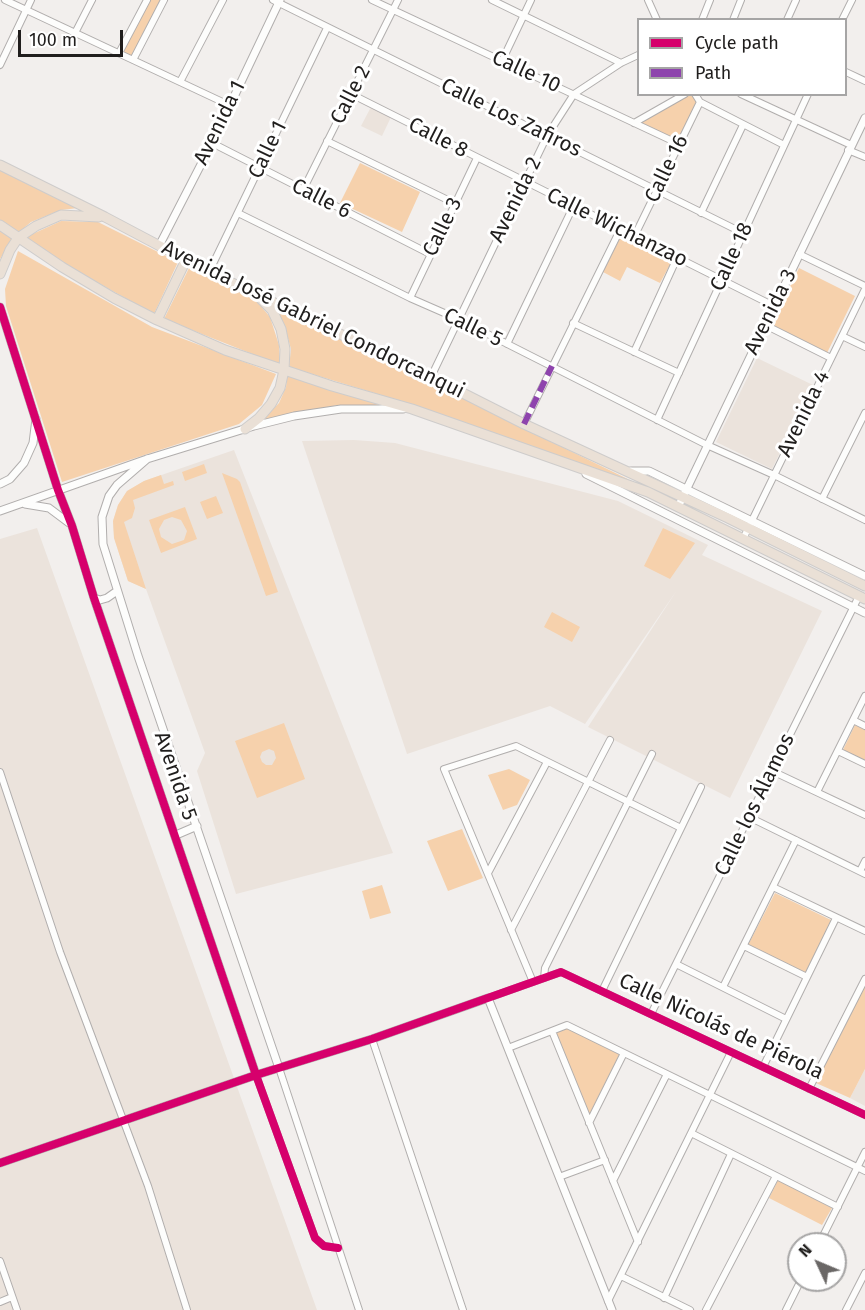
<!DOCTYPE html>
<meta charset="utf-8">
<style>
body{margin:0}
#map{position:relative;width:865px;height:1310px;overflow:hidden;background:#f2efed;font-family:"Fira Sans",sans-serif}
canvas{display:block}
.legend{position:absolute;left:637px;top:18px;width:210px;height:78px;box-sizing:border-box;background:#fff;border:2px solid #a6a5a5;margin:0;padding:8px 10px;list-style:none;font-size:18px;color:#201e1d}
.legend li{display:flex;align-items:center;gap:12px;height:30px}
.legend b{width:30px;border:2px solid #a6a5a5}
.north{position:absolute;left:787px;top:1232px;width:60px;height:60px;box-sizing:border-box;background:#fff;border:2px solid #a6a5a5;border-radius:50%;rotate:314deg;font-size:16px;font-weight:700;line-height:24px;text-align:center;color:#201e1d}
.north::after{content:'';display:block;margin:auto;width:21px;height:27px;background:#6a6766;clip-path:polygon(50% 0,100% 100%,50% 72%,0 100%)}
.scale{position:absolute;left:18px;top:30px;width:105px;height:27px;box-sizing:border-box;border:3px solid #201e1d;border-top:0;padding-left:8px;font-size:18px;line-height:21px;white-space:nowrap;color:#201e1d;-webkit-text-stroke:4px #fff;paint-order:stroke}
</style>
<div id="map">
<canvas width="865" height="1310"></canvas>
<ul class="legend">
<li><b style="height:8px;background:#d6006c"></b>Cycle path</li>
<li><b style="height:8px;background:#8e44ad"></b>Path</li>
</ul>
<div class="north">N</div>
<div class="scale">100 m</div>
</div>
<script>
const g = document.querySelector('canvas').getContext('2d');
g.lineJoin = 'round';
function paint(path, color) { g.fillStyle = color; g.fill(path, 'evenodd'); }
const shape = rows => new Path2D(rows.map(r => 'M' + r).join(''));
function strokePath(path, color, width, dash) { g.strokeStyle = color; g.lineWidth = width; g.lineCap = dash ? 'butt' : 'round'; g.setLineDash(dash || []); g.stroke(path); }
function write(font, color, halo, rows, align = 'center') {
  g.font = font + ' "Fira Sans",sans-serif'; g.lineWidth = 6; g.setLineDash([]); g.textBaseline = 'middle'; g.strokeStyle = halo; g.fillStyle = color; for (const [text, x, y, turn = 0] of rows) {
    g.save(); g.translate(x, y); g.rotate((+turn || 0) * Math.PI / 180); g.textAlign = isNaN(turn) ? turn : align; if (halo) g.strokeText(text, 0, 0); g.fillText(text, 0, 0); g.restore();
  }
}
const built = shape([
 [371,107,391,117,382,136,361,126],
 [757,358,813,385,772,469,716,442],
 [354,440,395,443,618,501,708,545,702,555,822,611,730,798,588,727,677,590,585,724,550,706,407,754,302,441],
 [234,450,393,853,236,894,197,771,205,753,146,589,128,581,114,538,113,521,118,505,127,491,144,481],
 [37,528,317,1310,0,1310,0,539],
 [865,1069,865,1106,850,1098]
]);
const green = shape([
 [147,0,164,0,133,60,119,53],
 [685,95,695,95,700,102,679,144,634,123],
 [360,163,420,192,402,232,340,203],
 [0,170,78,208,61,210,31,222,18,233,0,221],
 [61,221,98,222,178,262,154,314,64,264,26,237],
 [0,230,13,239,0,259],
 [622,234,673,259,660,283,627,267,620,281,603,272],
 [18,251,152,327,276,374,262,405,239,424,62,482,6,306,5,289],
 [189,268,254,298,270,317,279,345,280,365,164,319],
 [799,268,855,296,827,353,771,326],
 [273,306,638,484,410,404,289,367,291,349,285,328],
 [287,376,386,406,338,405,262,420,279,403,286,387],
 [204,464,207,473,185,481,182,472],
 [222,473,237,479,240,482,278,592,266,596],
 [161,475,164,484,173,481,174,485,133,500,135,508,132,518,124,522,146,589,128,581,114,538,113,521,118,505,127,491,144,481],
 [216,496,223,513,207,519,200,502],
 [185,507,197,539,161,553,149,520],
 [172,517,181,520,187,531,184,540,172,544,161,537,159,529,164,520],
 [663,528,695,543,670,579,644,566],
 [552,612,580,627,572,642,544,627],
 [284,723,305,779,257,798,235,741],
 [269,749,274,751,276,758,272,765,266,765,262,762,260,757,262,752],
 [855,725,865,730,865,761,843,750],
 [509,769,530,780,517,805,503,810,488,775],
 [462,829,483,878,448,891,427,841],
 [382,885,391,913,370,919,362,891],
 [775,893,831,920,806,973,748,945],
 [865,984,865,1069,850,1098,816,1083],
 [567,1028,620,1053,590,1117,555,1033],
 [778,1180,832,1208,822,1225,769,1198]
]);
const minor = shape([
 [5,0,229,105],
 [273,0,743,233],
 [372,0,679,144],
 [492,0,621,63],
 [648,0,657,20],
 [702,20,710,0],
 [733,20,741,0],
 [787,20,796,0],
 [842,20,852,0],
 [75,33,92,0],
 [119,53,147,0],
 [133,60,164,0],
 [502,61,531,0],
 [0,65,31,0],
 [846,72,865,81],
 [180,82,223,0],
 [351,94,774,306],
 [695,94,700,102,784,145],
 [741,94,851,145],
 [634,123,685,94],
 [327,141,454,203],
 [212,143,430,254],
 [848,150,865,157],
 [303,190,398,0],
 [238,213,410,298,458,319,707,445,774,475,865,520],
 [701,213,743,125],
 [634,237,700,102],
 [799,254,865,286],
 [209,272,327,28],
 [410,298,477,158],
 [573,323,679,373],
 [765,325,831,358],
 [842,336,865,347],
 [507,344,573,207],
 [634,352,677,258],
 [431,377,547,136,574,94,621,63,638,55],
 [657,420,808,94],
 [524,424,620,230],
 [822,499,865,413],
 [743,539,865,289],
 [853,720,865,726],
 [838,751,865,764],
 [772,771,865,815],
 [0,772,60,952,148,1186,187,1310],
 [817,792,865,696],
 [749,817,865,874],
 [860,871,865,861],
 [488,873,547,762],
 [773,887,865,931],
 [511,930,610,740],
 [744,946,807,977],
 [676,964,786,1019],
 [544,978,545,968,652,754],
 [533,982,444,769,516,746,681,828],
 [723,987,796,840],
 [602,991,701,787],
 [488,998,561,972,865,1115],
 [651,1014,859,596],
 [552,1031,638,1242],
 [372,1039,463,1310],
 [508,1048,567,1025,865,1171],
 [763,1067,836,918],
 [279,1068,359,1310],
 [256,1075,315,1238,324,1246,338,1248],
 [809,1089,865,979],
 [589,1123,624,1053],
 [691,1133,838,1207],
 [559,1177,605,1160],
 [613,1181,667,1074],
 [819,1244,865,1152],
 [0,1261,17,1310],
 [621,1276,690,1310],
 [664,1298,731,1154],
 [608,1301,731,1052],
 [0,1302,12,1297],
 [706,1310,776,1176],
 [786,1310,801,1280],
 [846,1310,865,1273]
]);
const tertiary = shape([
 [159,246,212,143,280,0],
 [0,307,58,490,72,526,94,598,256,1075],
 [147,459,117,485,109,496,102,517,103,544,138,656,279,1068],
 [631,471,649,471,865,576],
 [586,474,865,613],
 [0,484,10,479,24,463,33,443,36,419],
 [25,504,49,508,69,523],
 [678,507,865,118],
 [0,511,147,459,254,426,294,416,341,409,403,409],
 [94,598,100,600,107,598,117,591],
 [176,835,197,826],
 [0,1163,256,1075,372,1039,488,998,612,1310]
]);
const trunk = shape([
 [0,165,105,217,209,272,431,377,524,424,728,518,865,586],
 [0,225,62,267,114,298,157,320,225,350,332,386,412,409,648,492,865,599],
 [0,274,10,250,18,238,36,226,61,215,99,217],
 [157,320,186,260],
 [245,429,259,418,271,404,280,388,284,370,285,349,281,329,272,310,261,299]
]);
const quiet = shape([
 [524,424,552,366]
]);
const cycleway = shape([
 [0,307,58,490,72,526,94,598,256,1075,315,1238,324,1246,338,1248],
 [0,1163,256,1075,372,1039,561,972,865,1115]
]);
const streetNames = [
 ["Calle 10",526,72,25],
 ["Calle 2",351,95,-63],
 ["Calle Los Zafiros",511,118,26],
 ["Avenida 1",220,123,-64],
 ["Calle 8",438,138,27],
 ["Calle 1",268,150,-64],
 ["Calle 16",667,169,-64],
 ["Calle 6",321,199,27],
 ["Avenida 2",516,200,-64],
 ["Calle 3",443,227,-64],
 ["Calle Wichanzao",617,228,26],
 ["Calle 18",732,257,-65],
 ["Avenida 3",771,312,-64],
 ["Avenida José Gabriel Condorcanqui",313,320,26],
 ["Calle 5",473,328,26],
 ["Avenida 4",804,414,-64],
 ["Avenida 5",175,776,71],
 ["Calle los Álamos",755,805,-64],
 ["Calle Nicolás de Piérola",721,1027,25]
];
paint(built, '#ebe3dc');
paint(green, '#f6d1ac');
strokePath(minor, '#b1aead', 8);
strokePath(tertiary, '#b1aead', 9);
strokePath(trunk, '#cecccb', 11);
strokePath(minor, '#fdfdfc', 6);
strokePath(tertiary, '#fdfdfc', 7);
strokePath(trunk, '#eae0d6', 9);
strokePath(quiet, '#8e44ad', 6, [12, 6]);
strokePath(cycleway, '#d6006c', 8);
write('21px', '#201e1d', '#fff', streetNames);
</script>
